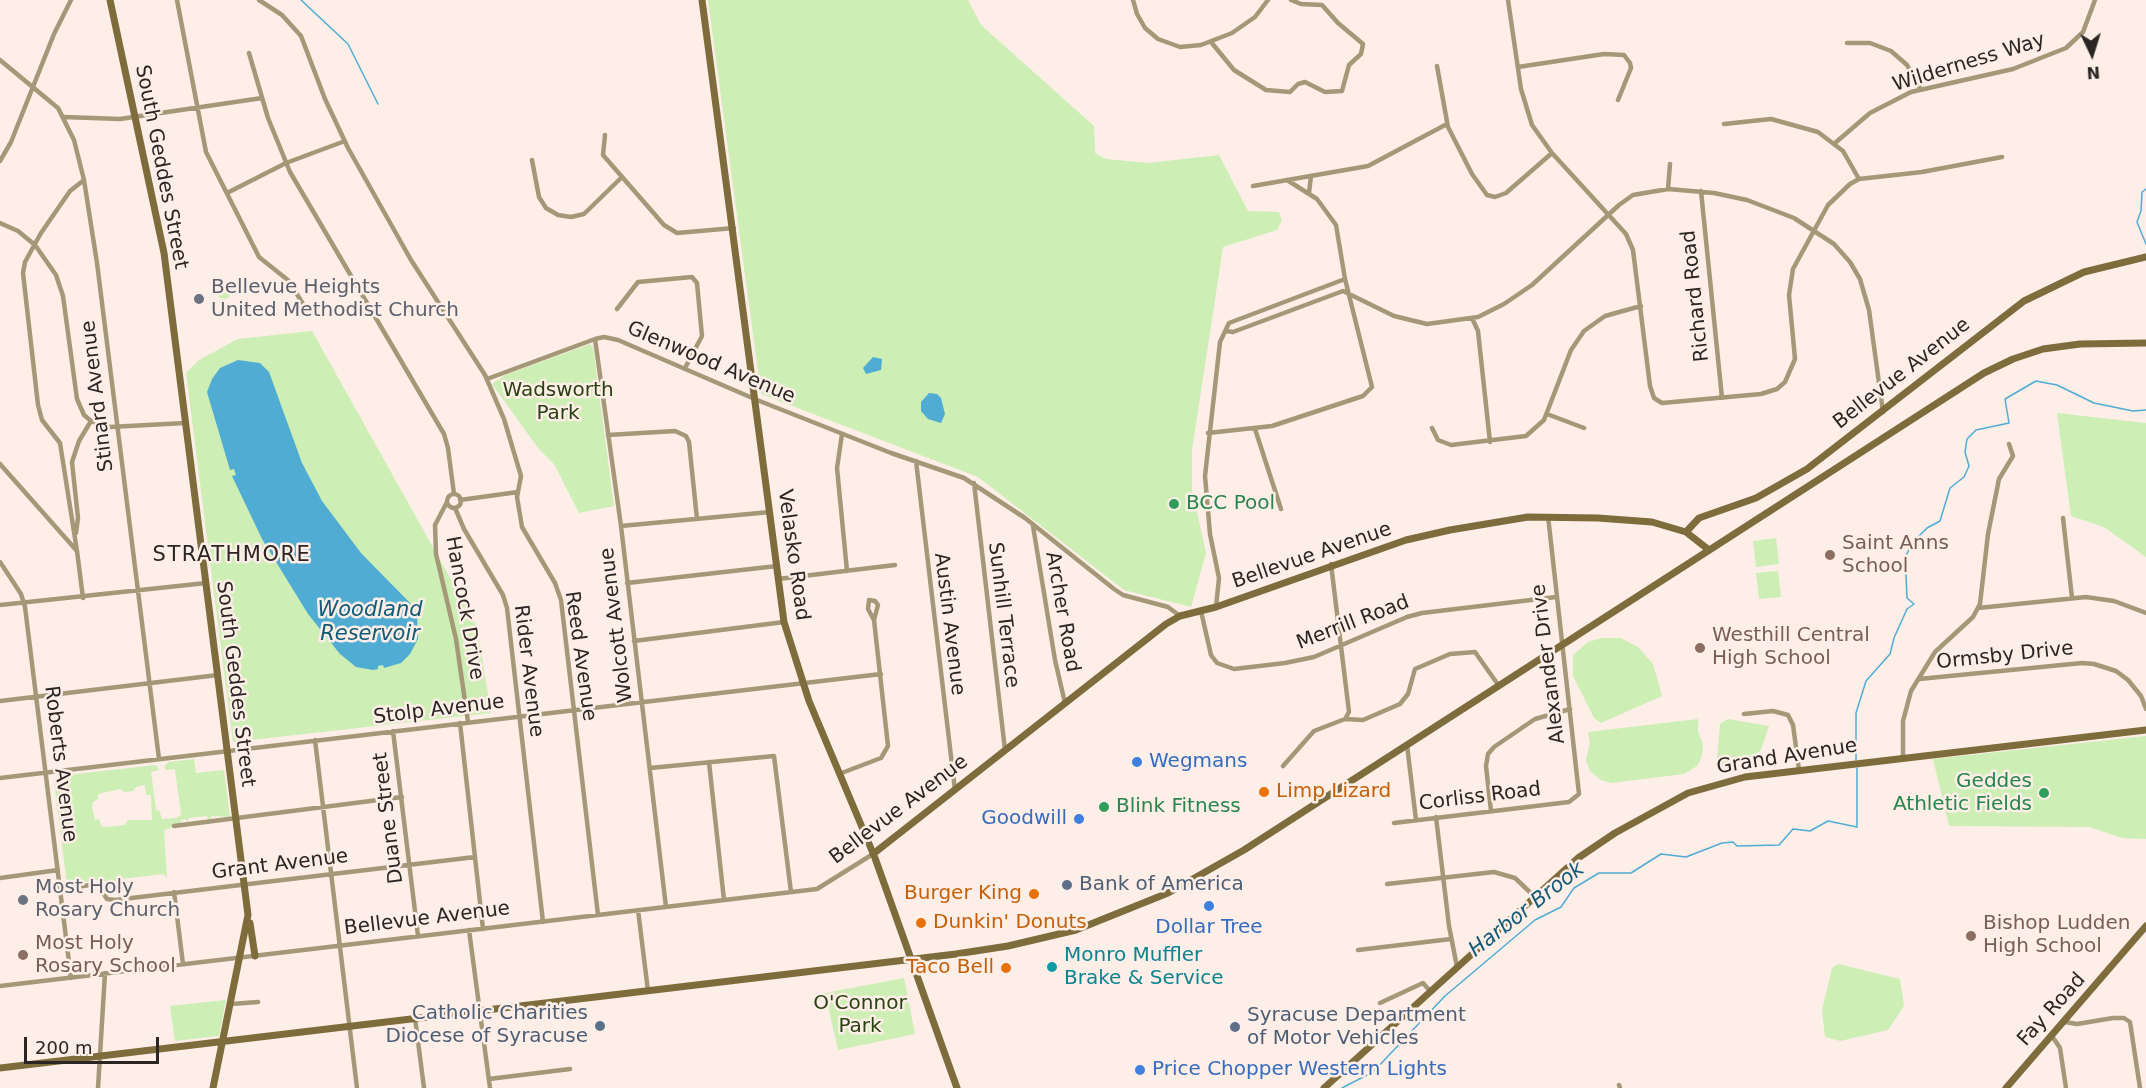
<!DOCTYPE html>
<style>
body{margin:0}
#map{position:relative;width:2146px;height:1088px;overflow:hidden;background:#fdeee8;font-family:"DejaVu Sans",sans-serif}
canvas{display:block}
.north{position:absolute;left:2062px;top:24px;width:60px;height:60px;-webkit-text-stroke:4px #fdeee8;paint-order:stroke;rotate:176deg;font-size:16px;font-weight:700;line-height:24px;text-align:center;color:#2b2523}
.north::after{content:'';display:block;margin:auto;width:21px;height:27px;background:#2b2523;clip-path:polygon(50% 0,100% 100%,50% 72%,0 100%)}
.scale{position:absolute;left:24px;top:1037px;width:135px;height:27px;box-sizing:border-box;border:3px solid #2b2523;border-top:0;padding-left:8px;font-size:18px;line-height:21px;white-space:nowrap;color:#2b2523;-webkit-text-stroke:4px #fdeee8;paint-order:stroke}
</style>
<div id="map">
<canvas width="2146" height="1088"></canvas>
<div class="north">N</div>
<div class="scale">200 m</div>
</div>
<script>
const g = document.querySelector('canvas').getContext('2d');
g.lineJoin = 'round';
function paint(path, color) { g.fillStyle = color; g.fill(path, 'evenodd'); }
const shape = rows => new Path2D(rows.map(r => 'M' + r).join(''));
function strokePath(path, color, width, dash) { g.strokeStyle = color; g.lineWidth = width; g.lineCap = dash ? 'butt' : 'round'; g.setLineDash(dash || []); g.stroke(path); }
function write(font, color, halo, rows, align = 'center') {
  g.font = font + ' "DejaVu Sans",sans-serif'; g.lineWidth = 5; g.setLineDash([]); g.textBaseline = 'middle'; g.strokeStyle = halo; g.fillStyle = color; for (const [text, x, y, turn = 0] of rows) {
    g.save(); g.translate(x, y); g.rotate((+turn || 0) * Math.PI / 180); g.textAlign = isNaN(turn) ? turn : align; if (halo) g.strokeText(text, 0, 0); g.fillText(text, 0, 0); g.restore();
  }
}
const green = shape([
 [708,0,968,0,981,25,1094,126,1095,153,1106,159,1149,163,1219,155,1248,211,1279,212,1282,220,1277,230,1223,247,1192,450,1192,490,1206,553,1191,607,1124,590,978,477,761,394],
 '217 292a7 7 0 1 1 14 0a7 7 0 1 1-14 0Z',
 [312,331,477,626,491,713,233,742,186,373,199,360,238,339],
 [590,344,593,347,614,506,579,513,554,464,538,448,492,384,505,375],
 [2057,413,2146,423,2146,557,2104,527,2071,516],
 [1776,538,1779,564,1756,567,1753,541],
 [1778,571,1781,597,1759,599,1756,573],
 [1602,638,1621,638,1638,647,1653,664,1662,696,1601,723,1594,718,1573,676,1573,655,1588,642],
 [1698,719,1698,732,1703,744,1702,756,1697,766,1684,774,1611,783,1601,780,1590,771,1586,760,1590,742,1588,732],
 [1728,719,1769,726,1761,750,1750,760,1720,765,1717,760,1720,724],
 [2146,736,2146,839,2123,838,2089,827,1949,826,1933,759],
 [194,759,196,773,224,770,230,817,211,816,211,820,208,821,207,816,189,818,187,823,186,819,181,820,181,824,164,830,167,878,163,874,121,879,121,883,105,885,97,880,67,885,54,781,58,776,156,765,159,770,151,772,156,810,159,810,162,819,176,818,181,815,175,769,166,770,164,766,169,762],
 [145,785,146,795,151,795,152,820,128,820,125,825,105,827,101,826,99,819,95,820,92,807,93,802,98,799,98,794,120,789,124,792,133,791,136,787],
 [1838,964,1900,979,1904,1006,1888,1030,1840,1041,1825,1037,1822,1010,1832,968],
 [904,978,915,1034,838,1050,825,993],
 [226,1000,219,1036,175,1041,170,1006]
]);
const water = shape([
 [873,357,882,359,881,370,866,374,863,368],
 [238,360,260,363,269,372,302,463,322,501,361,553,410,603,417,614,418,639,410,654,401,663,384,668,383,665,378,666,378,669,373,670,356,667,340,654,308,614,262,539,232,476,236,475,234,469,230,470,207,392,212,379,220,368],
 [929,393,937,394,941,398,945,414,941,423,928,419,921,411,921,402]
]);
const stream = shape([
 [301,0,348,44,378,104],
 [2146,189,2142,192,2141,211,2137,222,2146,244],
 [1856,760,1856,713,1866,681,1890,654,1894,638,1907,609,1914,604,1907,598,1906,575,1901,567,1912,543,1927,528,1940,521,1950,488,1964,477,1969,466,1965,452,1967,439,1976,430,2009,423,2005,399,2036,381,2057,385,2094,403,2133,411,2146,410],
 [1342,1088,1373,1072,1445,996,1535,920,1561,907,1574,888,1599,873,1631,873,1661,854,1686,857,1722,843,1733,842,1737,846,1779,845,1793,829,1810,831,1828,821,1857,827,1857,768]
]);
const street = shape([
 [177,0,206,152,259,257,289,281,306,309],
 [259,0,282,15,301,36,325,99,348,148,411,260,485,375,504,419,521,476,517,497,522,527,555,583,561,600,598,915],
 [1133,0,1137,14,1145,28,1158,39,1180,47,1201,45,1232,33,1255,17,1268,0],
 [1508,0,1521,89,1532,125,1552,153,1626,234,1633,250,1650,386,1654,398,1662,403,1761,394,1777,389,1785,382,1795,359,1789,295,1793,269,1828,205,1850,184,1859,179,1922,172,2002,157],
 [1211,42,1234,70,1266,90,1290,92,1298,84,1305,82,1325,92,1342,91,1349,65,1361,54,1363,44,1338,23,1322,5,1301,4,1291,0],
 [1847,43,1870,43,1891,51,1907,65,1920,88],
 [249,53,268,118,290,172,444,434,448,448,454,494],
 [0,60,58,108,74,140,84,180,97,263,159,759],
 [1437,66,1448,127,1472,174,1487,195,1495,197,1506,193,1552,153],
 [1518,67,1604,54,1624,55,1630,63,1631,68,1618,100],
 [64,117,120,119,262,98],
 [1724,124,1771,119,1818,132,1843,151,1859,179],
 [605,135,603,155,664,225,677,233,734,228],
 [1835,143,1870,113,1911,92,2013,69,2066,48,2083,32,2095,0],
 [532,160,539,197,546,208,558,215,571,217,584,214,622,177],
 [0,161,11,142,54,34,71,0],
 [1253,186,1368,166,1447,124],
 [1668,189,1670,164],
 [1701,191,1722,398],
 [227,193,286,163,345,141],
 [1309,193,1311,176],
 [0,223,18,231,35,245,56,275,63,296,77,399,84,415,91,421,110,427,185,423],
 [617,309,638,282,692,277,697,283,702,336,685,368],
 [1472,318,1478,331,1490,442],
 [1226,331,1233,332,1343,291,1394,316,1427,324,1478,317,1504,304,1532,285,1619,205,1633,195,1668,189,1714,193,1747,200,1794,218,1834,244,1850,262,1860,279,1869,310,1883,412],
 [595,339,621,526,666,907],
 [487,379,595,339,604,337,618,340,757,400,891,453,964,478,1025,518,1114,589,1123,595,1168,607,1180,616],
 [1547,414,1584,428],
 [1432,428,1438,440,1451,445,1526,436,1544,420,1571,350,1584,331,1605,316,1641,306],
 [1255,429,1281,509],
 [1208,433,1272,426,1363,396,1372,387,1345,279,1336,225,1317,199,1287,180],
 [842,434,837,468,847,571],
 [608,435,675,431,686,436,689,442,697,519],
 [916,461,955,790],
 [0,464,77,551,83,598],
 [974,483,1005,750],
 '447 501a7 7 0 1 1 14 0a7 7 0 1 1-14 0Z',
 [460,500,518,492],
 [447,502,435,525,436,554,456,639,468,722],
 [455,508,464,529,503,595,507,608,543,922],
 [2063,518,2072,598],
 [621,526,770,512],
 [1033,526,1055,660,1065,703],
 [76,533,78,518,72,462,79,441,91,421],
 [77,551,60,443,42,420,38,405,23,273,25,262,41,233,70,191,84,180],
 [0,562,21,594,25,607,71,978],
 [1331,564,1349,712,1345,719],
 [778,579,895,565],
 [627,583,777,566],
 [869,600,875,601,878,605,874,620,868,609,869,600],
 [0,605,206,583],
 [1216,607,1219,578,1210,534,1205,476,1220,342,1229,323,1345,279],
 [1978,608,2086,597,2114,601,2146,613],
 [1201,611,1211,655,1217,663,1234,669,1285,663,1314,657,1407,617,1422,613,1556,597],
 [634,641,784,622],
 [1919,679,2082,663,2094,664,2116,671,2128,680,2141,696,2146,709],
 [0,701,218,675],
 [1744,714,1773,711,1788,715,1793,725,1799,770],
 [460,723,483,929],
 [393,731,418,936],
 [315,740,357,1088],
 [1407,745,1416,820],
 [1903,757,1903,721,1911,691,1935,652,1973,617,1980,604,1988,534,1999,479,2013,456,2009,444],
 [709,762,724,900],
 [1283,766,1314,731,1345,719,1363,720,1400,704,1408,694,1415,669,1450,654,1475,652,1499,686],
 [650,768,774,756,791,892],
 [839,774,881,758,888,746,874,620],
 [0,778,881,674],
 [1491,811,1486,766,1488,754,1494,747,1535,719,1570,709],
 [1436,817,1449,926,1457,967],
 [1394,823,1569,802,1579,794,1548,516],
 [174,826,402,797],
 [0,878,58,870],
 [1387,884,1494,872,1515,878,1534,896],
 [60,889,98,884,107,899,115,900,475,857],
 [174,892,183,964],
 [638,910,648,991],
 [469,930,490,1088],
 [1358,950,1451,939],
 [0,986,817,889,873,854],
 [1380,1003,1423,983,1430,991],
 [231,1004,258,1002],
 [415,1018,424,1088],
 [2065,1022,2077,1024,2113,1018,2124,1018,2130,1022,2140,1088],
 [2052,1036,2060,1048,2066,1088],
 [489,1079,570,1069],
 [1619,1085,1620,1088],
 [98,1088,105,973]
]);
const secondary = shape([
 [110,0,164,253,248,915,213,1088],
 [702,0,784,622,809,701,875,858,957,1088],
 [1686,532,1699,518,1756,498,1807,469,2024,301,2084,272,2146,257],
 [873,854,1166,624,1180,616,1216,607,1406,540,1450,530,1528,517,1598,518,1652,522,1686,532,1709,550],
 [250,923,255,956],
 [0,1068,956,954,1008,946,1076,930,1168,893,1244,850,1984,373,2013,359,2043,349,2080,344,2146,343],
 [1324,1088,1578,858,1615,833,1688,793,1745,777,2146,730],
 [2006,1088,2146,926]
]);
const markers = [
 [199,299,6,"#6b7280"],
 [1174,504,6,"#2e9e5b"],
 [1830,555,6,"#8d6e63"],
 [1700,648,6,"#8d6e63"],
 [1137,762,6,"#3f7fe0"],
 [1264,792,6,"#e8710a"],
 [2044,793,6,"#2e9e5b"],
 [1104,807,6,"#2e9e5b"],
 [1079,819,6,"#3f7fe0"],
 [1067,885,6,"#5c6f8a"],
 [1034,894,6,"#e8710a"],
 [23,900,6,"#6b7280"],
 [1209,906,6,"#3f7fe0"],
 [921,923,6,"#e8710a"],
 [1971,936,6,"#8d6e63"],
 [23,955,6,"#8d6e63"],
 [1052,967,6,"#0f9aa8"],
 [1006,968,6,"#e8710a"],
 [600,1026,6,"#5c6f8a"],
 [1235,1027,6,"#5c6f8a"],
 [1140,1070,6,"#3f7fe0"]
];
const streetNames = [
 ["Wilderness Way",1969,63,-17],
 ["South Geddes Street",161,167,79],
 ["Richard Road",1696,296,-96],
 ["Glenwood Avenue",711,363,23],
 ["Bellevue Avenue",1902,374,-38],
 ["Stinard Avenue",98,396,-97],
 ["Velasko Road",793,555,82],
 ["Bellevue Avenue",1312,556,-19],
 ["Hancock Drive",464,608,80],
 ["Archer Road",1062,612,80],
 ["Sunhill Terrace",1003,615,83],
 ["Merrill Road",1353,623,-21],
 ["Austin Avenue",949,624,83],
 ["Wolcott Avenue",617,625,-97],
 ["Reed Avenue",580,656,82],
 ["Ormsby Drive",2005,656,-6],
 ["Alexander Drive",1549,664,-97],
 ["Rider Avenue",528,671,83],
 ["South Geddes Street",235,684,83],
 ["Stolp Avenue",439,710,-7],
 ["Grand Avenue",1787,757,-9],
 ["Roberts Avenue",60,764,83],
 ["Corliss Road",1480,797,-7],
 ["Bellevue Avenue",899,810,-37],
 ["Duane Street",389,818,-97],
 ["Grant Avenue",280,865,-7],
 ["Bellevue Avenue",427,919,-7],
 ["Fay Road",2052,1010,-48]
];
const worshipNames = [
 ["Bellevue Heights",211,288],
 ["United Methodist Church",211,311],
 ["Most Holy",35,888],
 ["Rosary Church",35,911]
];
const parkNames = [
 ["Wadsworth",558,391],
 ["Park",558,414],
 ["O'Connor",860,1004],
 ["Park",860,1027]
];
const leisureNames = [
 ["BCC Pool",1186,504],
 ["Geddes",2032,782,"right"],
 ["Athletic Fields",2032,805,"right"],
 ["Blink Fitness",1116,807]
];
const educationNames = [
 ["Saint Anns",1842,544],
 ["School",1842,567],
 ["Westhill Central",1712,636],
 ["High School",1712,659],
 ["Bishop Ludden",1983,924],
 ["High School",1983,947],
 ["Most Holy",35,944],
 ["Rosary School",35,967]
];
const shopNames = [
 ["Wegmans",1149,762],
 ["Goodwill",1067,819,"right"],
 ["Dollar Tree",1209,928,"center"],
 ["Price Chopper Western Lights",1152,1070]
];
const foodNames = [
 ["Limp Lizard",1276,792],
 ["Burger King",1022,894,"right"],
 ["Dunkin' Donuts",933,923],
 ["Taco Bell",994,968,"right"]
];
const serviceNames = [
 ["Bank of America",1079,885],
 ["Catholic Charities",588,1014,"right"],
 ["Diocese of Syracuse",588,1037,"right"],
 ["Syracuse Department",1247,1016],
 ["of Motor Vehicles",1247,1039]
];
const cultureNames = [
 ["Monro Muffler",1064,956],
 ["Brake & Service",1064,979]
];
const neighbourhoodNames = [
 ["STRATHMORE",232,556]
];
const waterNames = [
 ["Woodland",370,611],
 ["Reservoir",370,635],
 ["Harbor Brook",1527,910,-38]
];
paint(green, '#cdeeb4');
paint(water, '#50acd3');
strokePath(stream, '#50acd3', 1.5);
strokePath(street, '#a49878', 4.5);
strokePath(secondary, '#7f6c3c', 7);
for (const [x, y, r, color] of markers) { const dot = new Path2D(); dot.arc(x, y, r, 0, 2 * Math.PI); g.fillStyle = color; g.fill(dot); strokePath(dot, '#fdeee8', 2); }
write('20px', '#2b2523', '#fdeee8', streetNames);
write('20px', '#5b616d', '#fdeee8', worshipNames, 'left');
write('20px', '#294210', '#fdeee8', parkNames);
write('20px', '#27864d', '#fdeee8', leisureNames, 'left');
write('20px', '#785e54', '#fdeee8', educationNames, 'left');
write('20px', '#366cbe', '#fdeee8', shopNames, 'left');
write('20px', '#c56008', '#fdeee8', foodNames, 'left');
write('20px', '#4e5e75', '#fdeee8', serviceNames, 'left');
write('20px', '#0d838f', '#fdeee8', cultureNames, 'left');
g.letterSpacing = '1.5px';
write('21px', '#2b2523', '#fdeee8', neighbourhoodNames);
g.letterSpacing = '0px';
write('italic 21px', '#115b76', '#fdeee8', waterNames);
</script>
